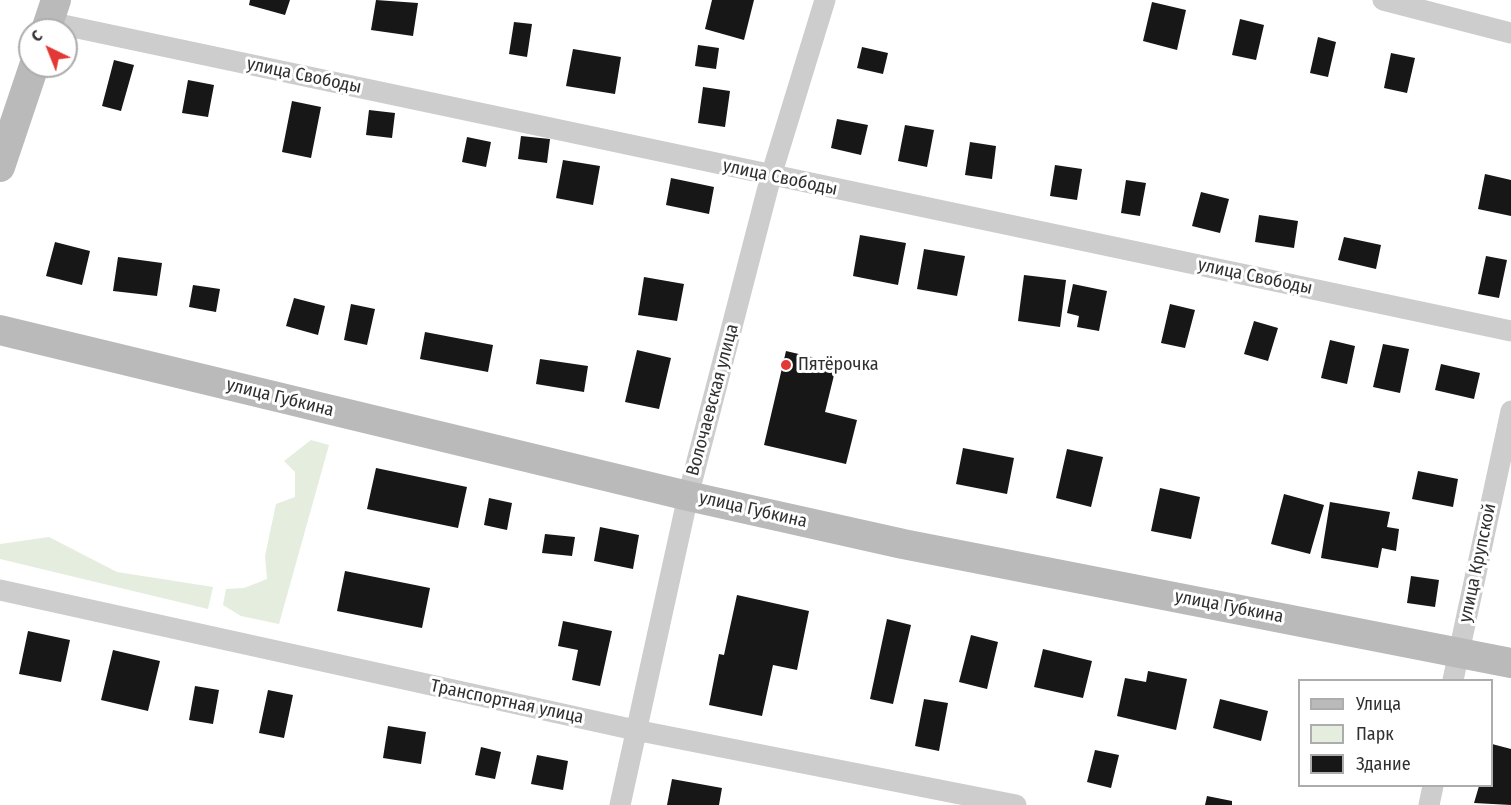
<!DOCTYPE html>
<meta charset="utf-8">
<style>
body{margin:0}
#map{position:relative;width:1511px;height:805px;overflow:hidden;background:#fff;font-family:"Fira Sans Condensed",sans-serif}
canvas{display:block}
.legend{position:absolute;left:1298px;top:679px;width:195px;height:108px;box-sizing:border-box;background:#fff;border:2px solid #acacac;margin:0;padding:8px 10px;list-style:none;font-size:18px;color:#303030}
.legend li{display:flex;align-items:center;gap:12px;height:30px}
.legend b{width:30px;border:2px solid #acacac}
.north{position:absolute;left:18px;top:18px;width:60px;height:60px;box-sizing:border-box;background:#fff;border:2px solid #acacac;border-radius:50%;rotate:317deg;font-size:16px;font-weight:700;line-height:24px;text-align:center;color:#303030}
.north::after{content:'';display:block;margin:auto;width:21px;height:27px;background:#e33936;clip-path:polygon(50% 0,100% 100%,50% 72%,0 100%)}
</style>
<div id="map">
<canvas width="1511" height="805"></canvas>
<ul class="legend">
<li><b style="height:8px;background:#bababa"></b>Улица</li>
<li><b style="height:16px;background:#e5edde"></b>Парк</li>
<li><b style="height:16px;background:#171717"></b>Здание</li>
</ul>
<div class="north">С</div>
</div>
<script>
const g = document.querySelector('canvas').getContext('2d');
g.lineJoin = 'round';
function paint(path, color) { g.fillStyle = color; g.fill(path, 'evenodd'); }
const shape = rows => new Path2D(rows.map(r => 'M' + r).join(''));
function strokePath(path, color, width, dash) { g.strokeStyle = color; g.lineWidth = width; g.lineCap = dash ? 'butt' : 'round'; g.setLineDash(dash || []); g.stroke(path); }
function write(font, color, halo, rows, align = 'center') {
  g.font = font + ' "Fira Sans Condensed",sans-serif'; g.lineWidth = 6; g.setLineDash([]); g.textBaseline = 'middle'; g.strokeStyle = halo; g.fillStyle = color; for (const [text, x, y, turn = 0] of rows) {
    g.save(); g.translate(x, y); g.rotate((+turn || 0) * Math.PI / 180); g.textAlign = isNaN(turn) ? turn : align; if (halo) g.strokeText(text, 0, 0); g.fillText(text, 0, 0); g.restore();
  }
}
const green = shape([
 [311,440,329,445,279,624,241,616,223,605,226,589,244,588,267,579,265,556,276,504,295,497,295,472,284,461],
 [49,537,117,572,213,587,208,609,0,559,0,544]
]);
const building = shape([
 [250,0,290,0,285,15,249,5],
 [376,0,418,3,413,36,371,30],
 [712,0,754,0,744,40,705,29],
 [1152,2,1186,10,1177,50,1143,41],
 [1240,19,1264,25,1256,60,1232,55],
 [514,22,532,24,527,57,509,54],
 [1318,37,1336,42,1328,77,1310,73],
 [698,45,719,48,716,69,695,66],
 [862,47,888,53,883,74,857,68],
 [573,49,621,57,615,94,566,86],
 [1391,53,1415,58,1407,93,1384,88],
 [114,60,134,65,121,111,102,106],
 [188,80,214,85,208,117,182,113],
 [703,87,730,91,725,127,698,123],
 [292,101,321,107,311,158,282,152],
 [369,110,395,113,392,138,366,135],
 [837,119,868,125,861,155,831,148],
 [905,125,934,130,927,167,898,161],
 [521,136,550,139,547,163,518,159],
 [467,137,491,142,486,167,462,162],
 [970,142,996,146,992,179,965,175],
 [563,160,600,166,593,205,556,198],
 [1055,165,1082,169,1077,200,1050,196],
 [1485,174,1511,180,1511,216,1478,209],
 [671,178,714,187,709,214,666,205],
 [1126,180,1146,183,1140,216,1121,213],
 [1201,192,1229,199,1220,233,1192,226],
 [1259,215,1298,221,1294,248,1255,242],
 [860,235,906,243,898,285,853,276],
 [1344,237,1381,245,1376,269,1338,260],
 [55,242,90,251,82,285,46,276],
 [924,249,965,256,957,296,917,289],
 [1486,256,1507,260,1499,298,1478,294],
 [118,257,162,263,157,296,113,291],
 [1024,275,1066,280,1060,327,1018,321],
 [644,277,684,284,677,321,638,315],
 [1073,284,1107,291,1099,331,1077,327,1079,316,1067,313],
 [193,285,220,289,216,312,189,307],
 [294,298,325,306,318,335,286,326],
 [351,304,375,309,367,345,344,340],
 [1170,304,1195,310,1185,348,1161,343],
 [1254,321,1278,328,1268,361,1244,354],
 [425,332,493,345,488,372,420,359],
 [1330,340,1355,346,1347,384,1321,378],
 [1383,344,1409,349,1400,393,1373,387],
 [637,350,671,358,659,409,625,402],
 [786,351,837,363,825,412,857,420,846,464,764,445],
 [540,359,588,366,584,392,536,384],
 [1441,364,1480,373,1474,399,1435,390],
 [963,448,1014,458,1007,494,956,484],
 [1067,449,1103,457,1091,507,1056,498],
 [376,468,467,487,458,528,367,509],
 [1418,471,1458,479,1453,507,1412,499],
 [1160,488,1200,497,1191,539,1151,531],
 [1284,494,1324,505,1310,554,1271,544],
 [489,498,512,503,507,530,484,525],
 [1330,502,1390,512,1387,527,1399,529,1396,551,1382,548,1378,568,1321,558],
 [600,527,639,535,633,569,594,561],
 [545,534,575,537,572,556,542,553],
 [345,571,430,588,422,628,337,611],
 [1411,576,1439,580,1435,607,1407,603],
 [737,595,809,611,797,670,773,665,762,716,709,705,719,654,724,655],
 [887,619,911,625,893,704,870,699],
 [563,621,612,631,600,686,572,680,578,650,558,646],
 [28,631,70,640,61,682,19,674],
 [971,635,998,642,987,689,959,682],
 [1043,649,1092,661,1083,698,1034,687],
 [113,650,160,661,148,711,101,700],
 [1148,671,1187,679,1176,730,1117,716,1125,678,1146,682],
 [195,686,219,690,213,724,189,720],
 [268,690,293,695,284,738,259,733],
 [924,699,948,703,939,751,915,746],
 [1220,699,1268,711,1261,741,1213,728],
 [388,726,426,732,421,764,383,758],
 [1492,744,1511,749,1511,805,1474,803,1479,786,1492,786],
 [481,747,501,752,495,779,475,775],
 [1095,750,1119,755,1111,788,1087,782],
 [537,755,568,761,563,790,531,784],
 [672,779,722,788,719,805,667,805],
 [1207,796,1232,801,1232,805,1205,805]
]);
const street = shape([
 [1383,0,1511,33],
 [49,22,1511,331],
 [0,590,635,730,1016,805],
 [1453,680,1511,411],
 [620,805,688,496,771,176,825,0],
 [1429,805,1433,786]
]);
const secondary = shape([
 [46,30,56,0],
 [0,167,34,66],
 [0,330,688,496,903,544,1511,663]
]);
const markers = [
 [786,365,6,"#e33936"]
];
const streetNames = [
 ["улица Свободы",304,76,12],
 ["улица Свободы",780,178,12],
 ["улица Свободы",1255,277,12],
 ["улица Губкина",280,398,14],
 ["Волочаевская улица",713,400,-75],
 ["улица Губкина",753,510,13],
 ["улица Крупской",1478,563,-78],
 ["улица Губкина",1229,607,11],
 ["Транспортная улица",507,702,12]
];
const poiNames = [
 ["Пятёрочка",798,365]
];
paint(green, '#e5edde');
paint(building, '#171717');
strokePath(street, '#cdcdcd', 21);
strokePath(secondary, '#bababa', 30);
for (const [x, y, r, color] of markers) { const dot = new Path2D(); dot.arc(x, y, r, 0, 2 * Math.PI); g.fillStyle = color; g.fill(dot); strokePath(dot, '#fff', 2); }
write('18px', '#303030', '#fff', streetNames);
write('18px', '#303030', '#fff', poiNames, 'left');
</script>
